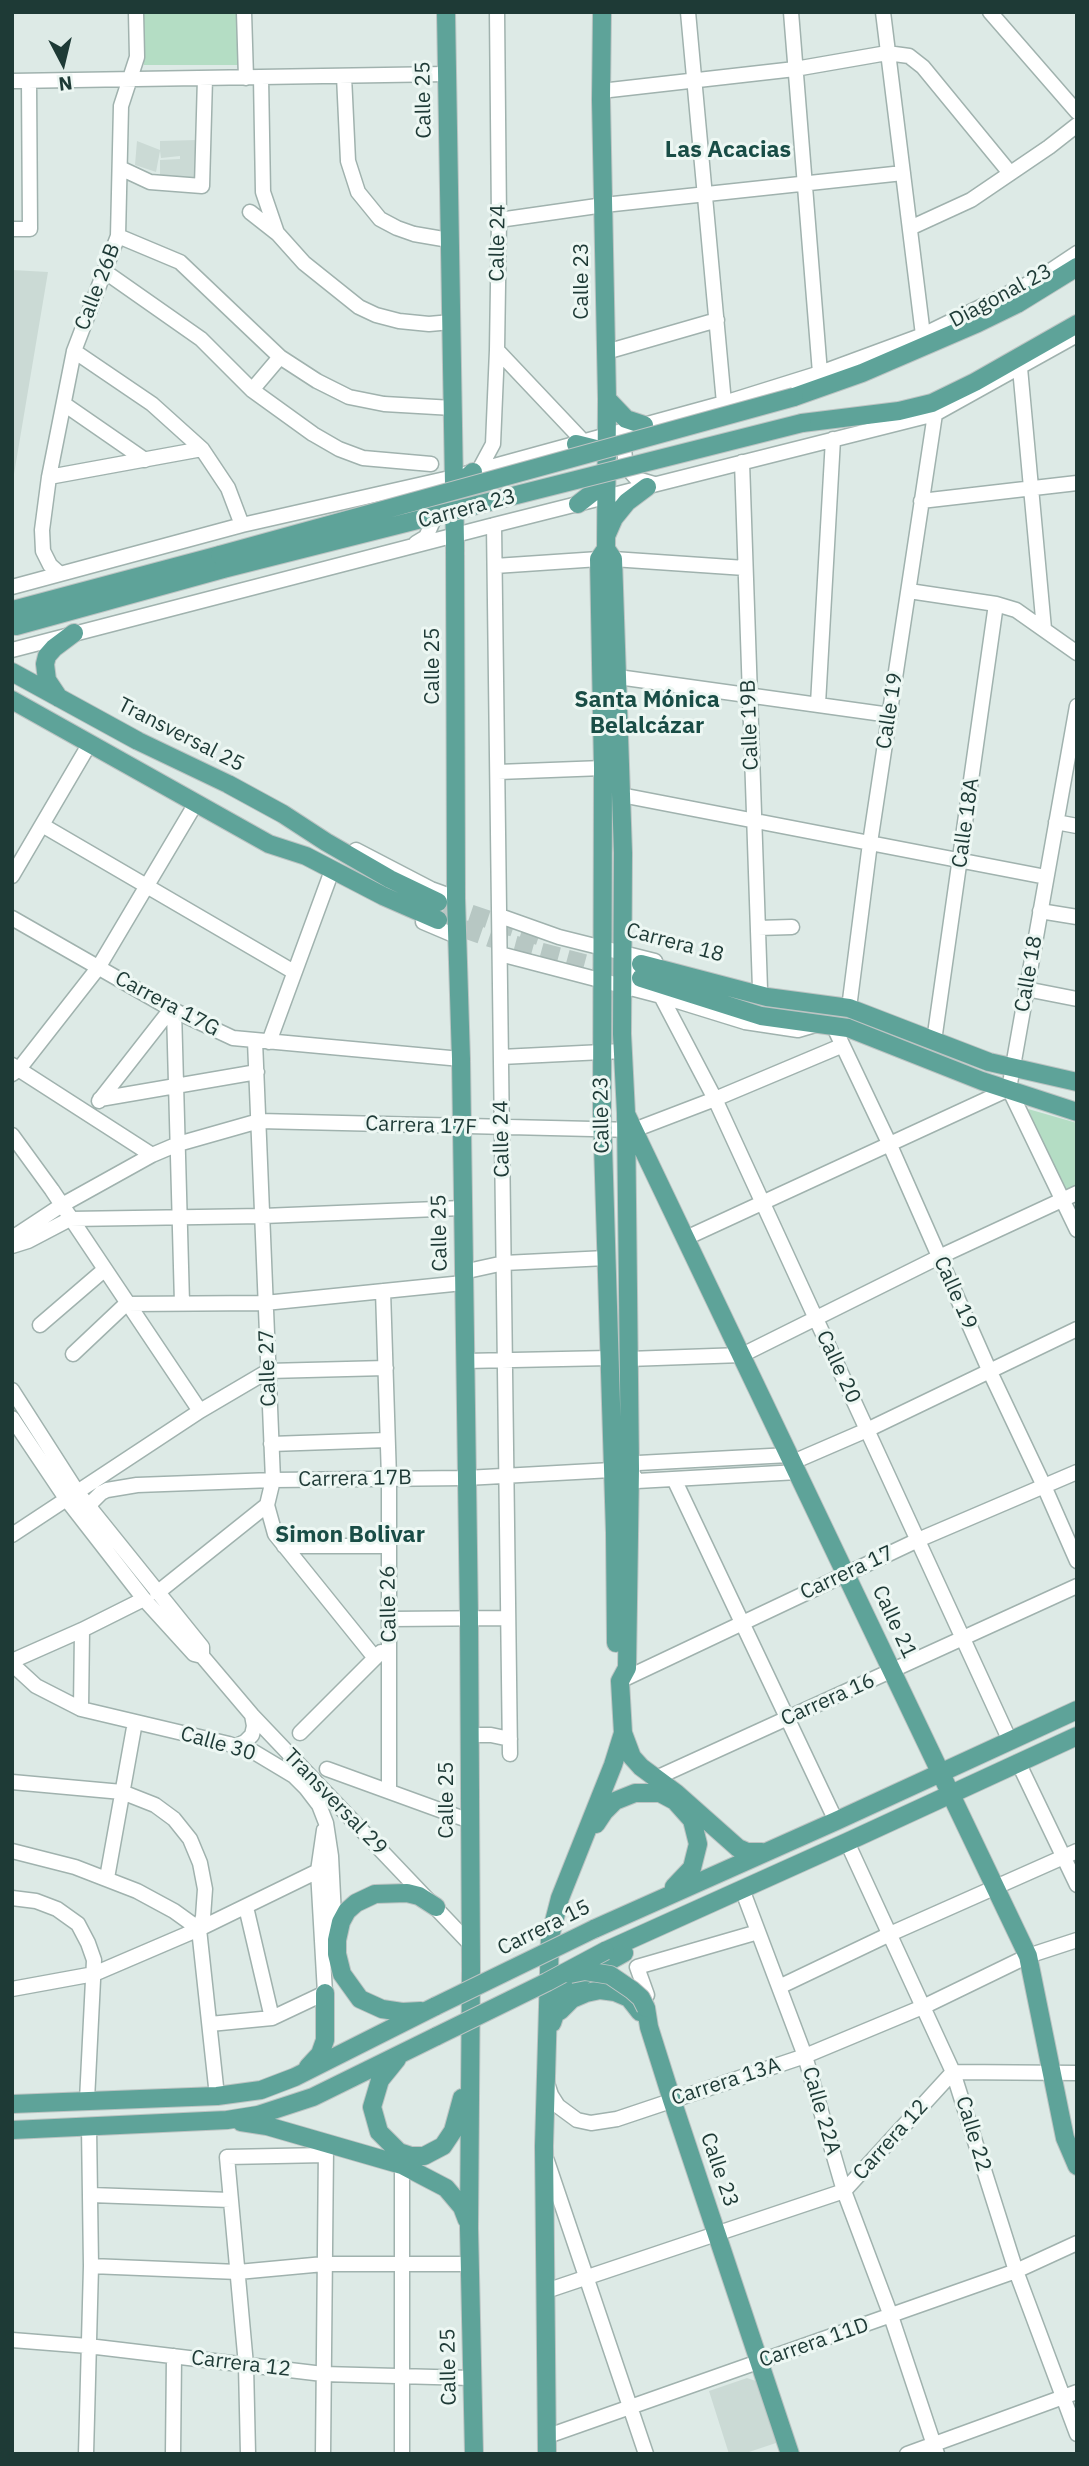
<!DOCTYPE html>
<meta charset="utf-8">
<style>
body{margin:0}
#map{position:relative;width:1089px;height:2466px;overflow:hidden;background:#ddeae6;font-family:"IBM Plex Sans",sans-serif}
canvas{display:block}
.frame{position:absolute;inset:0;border:14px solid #1e3a36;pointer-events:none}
.north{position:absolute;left:28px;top:28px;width:70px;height:70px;-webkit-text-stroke:5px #edf7f3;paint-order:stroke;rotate:173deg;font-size:19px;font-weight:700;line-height:28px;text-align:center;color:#1e3a36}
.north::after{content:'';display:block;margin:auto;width:24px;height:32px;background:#1e3a36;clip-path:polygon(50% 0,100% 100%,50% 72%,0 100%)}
</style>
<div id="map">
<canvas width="1089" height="2466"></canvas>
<div class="frame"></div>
<div class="north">N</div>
</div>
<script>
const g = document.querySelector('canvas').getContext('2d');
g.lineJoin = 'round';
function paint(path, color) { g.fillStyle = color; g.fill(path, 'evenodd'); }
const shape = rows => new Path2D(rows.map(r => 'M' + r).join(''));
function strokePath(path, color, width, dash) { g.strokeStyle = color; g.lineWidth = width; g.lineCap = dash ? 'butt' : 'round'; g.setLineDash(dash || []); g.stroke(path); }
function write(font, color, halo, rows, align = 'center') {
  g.font = font + ' "IBM Plex Sans",sans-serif'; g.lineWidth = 6; g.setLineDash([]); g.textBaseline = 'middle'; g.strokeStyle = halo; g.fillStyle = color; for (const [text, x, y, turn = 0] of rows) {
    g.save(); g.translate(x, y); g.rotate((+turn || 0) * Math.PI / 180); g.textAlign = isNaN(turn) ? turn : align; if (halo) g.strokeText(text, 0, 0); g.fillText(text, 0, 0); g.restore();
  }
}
const built = shape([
 [197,140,197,178,160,177,160,160,180,159,180,156,161,158,160,151,156,172,135,165,137,141,160,150,160,141],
 [12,270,48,272,12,486],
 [747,2378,756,2381,779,2442,743,2454,729,2454,709,2391]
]);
const green = shape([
 [144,12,240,12,240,65,144,65],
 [1028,1109,1077,1123,1077,1189,1065,1195]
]);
const majorTunnel = shape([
 [445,905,544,938],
 [438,920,490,938,636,977]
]);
const minor = shape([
 [244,12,246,78],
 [688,12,724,403],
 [791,12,820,373],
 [883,12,923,335],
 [990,12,1077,112],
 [344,76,348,161,358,192,380,219,397,228,414,234,449,240],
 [261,77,263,192,277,233],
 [12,81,447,74],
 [601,91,795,69,887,53,909,56,923,67,1010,173],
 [120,168,150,182,202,186,205,78],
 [250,212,278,234,304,263,359,307,376,315,399,321,429,324,451,322],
 [499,220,604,205,903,173],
 [910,228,971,200,1049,147,1077,125],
 [12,229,30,229,29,81],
 [118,236,180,262,280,357,317,381,349,397,384,404,453,408],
 [104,271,201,339,252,390,313,434,339,449,363,458,431,464],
 [497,350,584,442],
 [74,351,152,404,202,449,228,488,242,525],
 [606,352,717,320],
 [1020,368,1044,629],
 [252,390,280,357],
 [64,404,145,460],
 [630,435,624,449,626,467,637,479,654,484],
 [742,462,760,989],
 [479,470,493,444,497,350,499,220,497,12],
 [49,477,202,449],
 [921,501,1077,483],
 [494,525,510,1754],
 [416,543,426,537,433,521,430,503,418,493],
 [613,559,745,568],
 [495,566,599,559],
 [59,573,50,565,43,551,42,530,49,477,74,351,118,236,121,106,137,57,136,12],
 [12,587,242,525,454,477,724,403,820,373,923,335,1038,279,1077,253],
 [909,591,996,604,1016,610,1077,653],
 [12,650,494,525,935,414,1077,335],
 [618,677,890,715],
 [818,704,833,439],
 [1077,706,1009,1089,1077,1230],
 [498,772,603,768],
 [621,795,1046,877],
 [1056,822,1077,826],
 [42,825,294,972],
 [356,850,431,889,456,898],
 [12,876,90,743],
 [1040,911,1077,917],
 [500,916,559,937,655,961],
 [12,918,171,1009,233,1038,461,1059],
 [423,922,456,936],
 [758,928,792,927],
 [500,954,661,996,745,1022,798,1030,815,1025],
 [631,989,631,955],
 [1026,989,1077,999],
 [661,996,715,1099,1010,1741],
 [849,1008,870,843,935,414],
 [174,1010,182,1303],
 [833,1025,889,1143,990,1372,1044,1486,1077,1561],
 [255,1041,273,1480,267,1505,275,1534,375,1658],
 [934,1041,996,604],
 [269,1042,330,876],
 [501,1057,623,1051],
 [12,1065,152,1155],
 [12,1074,19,1069,98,968,196,803],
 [100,1099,257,1072],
 [99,1101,171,1009],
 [12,1135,52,1190,200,1411],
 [12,1238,62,1205,152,1155,178,1144,259,1121,634,1130,715,1099,841,1046],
 [686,1238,1009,1089],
 [12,1246,28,1241,70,1219,263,1216,462,1208],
 [463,1272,504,1263,606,1258],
 [383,1291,389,1478,389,1791],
 [40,1325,104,1270],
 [73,1354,126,1304,265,1303,463,1283],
 [628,1359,742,1355,939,1257,1077,1193],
 [465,1361,610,1358],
 [12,1390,78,1493,202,1647,202,1656],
 [12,1418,67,1500,144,1599,194,1654,202,1656,252,1715,471,1945],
 [271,1444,387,1440],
 [793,1462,867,1430,1077,1329],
 [630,1469,637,1481,798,1472],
 [674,1479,836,1821],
 [85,1523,92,1502,101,1493,107,1490,137,1485,273,1480,466,1478,630,1469,638,1463,789,1455],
 [12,1535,200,1411,268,1371,386,1368],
 [284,1546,388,1546],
 [157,1593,267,1505],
 [390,1619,508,1618],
 [12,1661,82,1630,144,1599],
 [12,1664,36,1686,81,1709,229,1744,254,1752,294,1776,306,1788,319,1805,326,1823,331,1856,335,1936],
 [620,1681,918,1540,1077,1472],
 [81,1709,82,1630],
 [300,1733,381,1652],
 [469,1735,491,1735,510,1739],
 [236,1746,245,1742,252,1735,254,1726,252,1715],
 [1018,1762,1077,1885],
 [327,1769,470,1821],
 [656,1778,1077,1586],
 [12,1782,122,1792,155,1805,174,1819,190,1839,200,1863,205,1889,203,1917,199,1929,217,2096],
 [847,1842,953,2072,1016,2271,1077,2434],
 [12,1851,75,1867,137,1891,174,1911,199,1929],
 [107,1878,135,1722],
 [742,1889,805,2056,844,2191,891,2316,937,2454],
 [12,1898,36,1901,57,1909,78,1924,88,1943,94,1960,87,2100],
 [246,1907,272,2018],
 [779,1987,890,1934,1077,1851],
 [12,1989,94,1974,199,1929,318,1871],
 [647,1995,637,1967,758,1932],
 [210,2024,272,2018,325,1993,318,1871,324,1830],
 [547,2083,551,2095,558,2106,577,2120,591,2123,617,2119,805,2056,925,2006,1028,1956,1077,1940],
 [547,2161,646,2454],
 [91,2195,230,2200],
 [91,2266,238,2272,324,2264,470,2264],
 [546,2291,844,2191,953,2072,1077,2073],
 [12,2340,88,2346,323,2374,471,2378],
 [548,2436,1016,2271,1077,2243],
 [86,2454,91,2266,89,2127],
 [173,2454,174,2356],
 [248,2454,246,2365,227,2157,326,2155],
 [323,2454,326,2147],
 [402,2454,402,2165],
 [907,2454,1077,2392]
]);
const major = shape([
 [446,12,455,543,456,898,461,1059,469,1618,471,1969,469,2228,474,2454],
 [602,12,601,100,607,399,606,549,599,559,603,768,602,1113,615,1533,616,1643],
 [794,397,862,373,978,323,1017,304,1077,267],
 [607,399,626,419,644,425],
 [802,423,899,411,932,403,975,382,1077,324],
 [576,444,596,449,607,457],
 [454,489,473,472],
 [578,504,592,493,606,476],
 [607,534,614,518,627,502,647,487],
 [13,610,220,555],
 [16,626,223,569],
 [12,672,138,741,228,784,283,814,326,842,390,879,438,902],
 [59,698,47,680,45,664,47,656,54,648,74,633],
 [12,700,269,844,306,856,383,896,438,920],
 [641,964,767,997,849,1008,989,1062,1077,1082],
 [641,978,761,1016,848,1028,982,1081,1077,1112],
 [627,1116,1028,1956,1065,2138,1077,2166],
 [623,1733,632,1757,641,1767,676,1793,738,1848,747,1852,762,1852],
 [596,1824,604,1812,615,1801,635,1793,660,1793,675,1801,692,1820,698,1844,692,1868,674,1887],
 [594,1929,836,1821,1077,1710],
 [605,1951,847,1842,1077,1736],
 [646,2008,649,2027,672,2100,790,2454],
 [421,2011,402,2012,382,2009,360,1999,342,1974,337,1954,337,1940,341,1922,347,1911,356,1903,375,1894,407,1893,419,1896,436,1907],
 [560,2011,572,1999,586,1993,600,1990,615,1992,629,1998,640,2012],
 [552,2023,558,2005,565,1992,581,1977,624,1953],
 [397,2059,380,2080,372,2107,379,2132,399,2152,411,2156,424,2156,443,2146,453,2131,462,2098],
 [308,2067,320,2054,325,2040,325,1993],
 [12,2104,217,2096,261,2090,295,2077,436,2006],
 [241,2122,267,2126,402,2165,446,2188,462,2207,467,2220],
 [12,2130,227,2120,258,2115,313,2097,437,2036],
 [547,2454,544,2146,550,1937,560,1898,613,1765,623,1733,620,1681,627,1668,630,1469,626,1113,622,1034,623,853,613,559,606,549]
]);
const majorBridge = shape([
 [220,555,794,397],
 [223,569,802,423],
 [570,1974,585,1971,610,1975,632,1990,641,1998,646,2008],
 [436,2006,594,1929],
 [437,2036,547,1982,605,1951]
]);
const streetNames = [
 ["Calle 25",424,100,-91],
 ["Calle 24",498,243,-89],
 ["Calle 23",582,281,-90],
 ["Calle 26B",98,287,-69],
 ["Diagonal 23",1001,296,-28],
 ["Carrera 23",467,509,-15],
 ["Calle 25",433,666,-90],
 ["Calle 19",890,711,-81],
 ["Calle 19B",750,725,-92],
 ["Transversal 25",181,735,27],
 ["Calle 18A",966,823,-82],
 ["Carrera 18",675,943,15],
 ["Calle 18",1029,974,-80],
 ["Carrera 17G",167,1004,28],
 ["Calle 23",602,1115,-91],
 ["Carrera 17F",421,1126,2],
 ["Calle 24",502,1139,-91],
 ["Calle 25",440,1233,-91],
 ["Calle 19",955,1293,66],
 ["Calle 20",838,1367,65],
 ["Calle 27",268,1368,-92],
 ["Carrera 17B",355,1479,-1],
 ["Carrera 17",847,1573,-25],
 ["Calle 26",389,1604,-91],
 ["Calle 21",894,1622,65],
 ["Carrera 16",828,1700,-24],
 ["Calle 30",218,1744,16],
 ["Calle 25",447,1800,-90],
 ["Transversal 29",335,1802,46],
 ["Carrera 15",544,1928,-26],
 ["Carrera 13A",726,2082,-18],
 ["Calle 22A",821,2111,74],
 ["Calle 22",973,2134,73],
 ["Carrera 12",891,2140,-48],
 ["Calle 23",719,2170,71],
 ["Carrera 11D",814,2343,-19],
 ["Carrera 12",241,2364,7],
 ["Calle 25",449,2367,-91]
];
const neighbourhoodNames = [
 ["Las Acacias",728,150],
 ["Santa Mónica",647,700],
 ["Belalcázar",647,726],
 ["Simon Bolivar",350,1535]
];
paint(built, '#cbdad5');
paint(green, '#b4ddc4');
strokePath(majorTunnel, '#b7c7c3', 18, [18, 9]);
strokePath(minor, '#a0b2ae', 17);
strokePath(major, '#bcc4c3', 20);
strokePath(minor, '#fff', 14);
strokePath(major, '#5ea399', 18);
strokePath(majorBridge, '#bcc4c3', 20, []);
strokePath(majorBridge, '#5ea399', 18);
write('21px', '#1e3a36', '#edf7f3', streetNames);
write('bold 23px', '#194d46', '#edf7f3', neighbourhoodNames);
</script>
